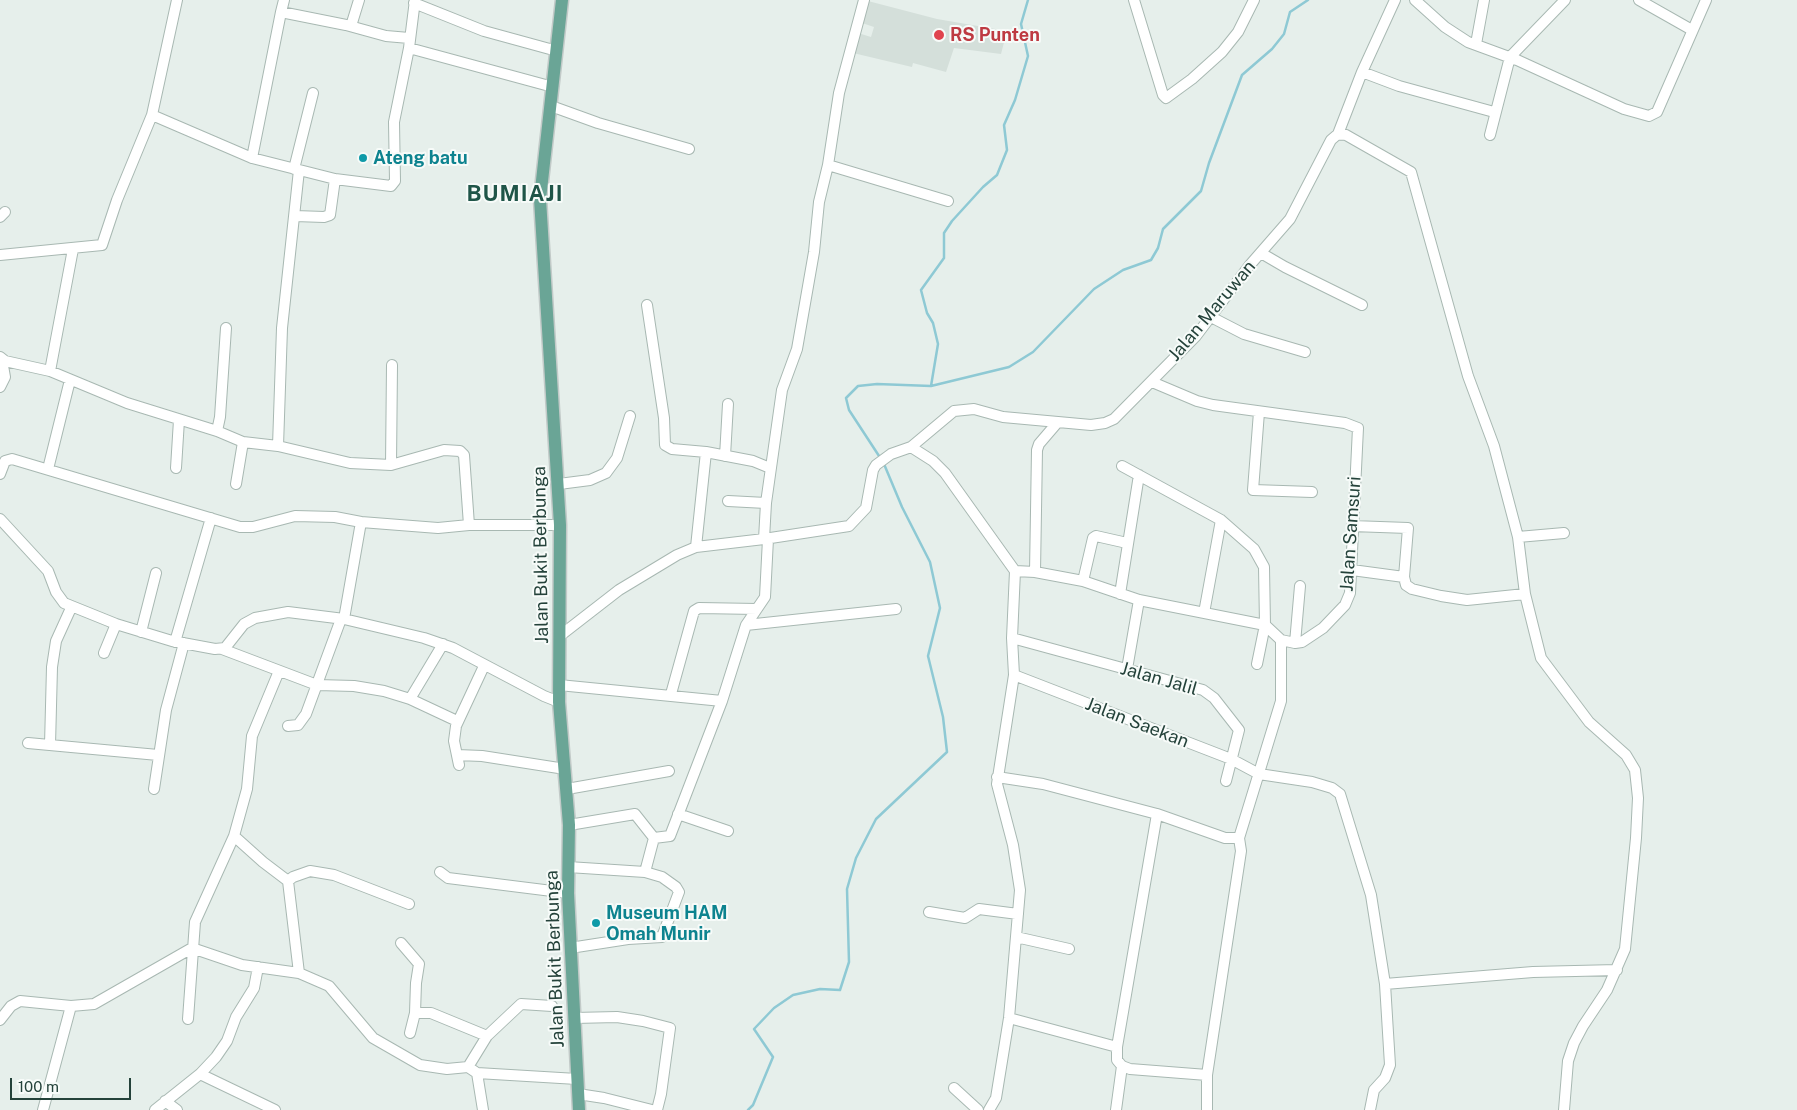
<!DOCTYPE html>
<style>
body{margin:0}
#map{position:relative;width:1797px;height:1110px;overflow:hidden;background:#e6efeb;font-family:"Public Sans",sans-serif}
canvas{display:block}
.scale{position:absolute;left:10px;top:1078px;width:121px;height:22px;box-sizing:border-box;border:2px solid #24423a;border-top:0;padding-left:6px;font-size:15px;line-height:18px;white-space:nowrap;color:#24423a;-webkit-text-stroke:4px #f7fbf9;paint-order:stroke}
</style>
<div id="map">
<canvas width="1797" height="1110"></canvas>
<div class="scale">100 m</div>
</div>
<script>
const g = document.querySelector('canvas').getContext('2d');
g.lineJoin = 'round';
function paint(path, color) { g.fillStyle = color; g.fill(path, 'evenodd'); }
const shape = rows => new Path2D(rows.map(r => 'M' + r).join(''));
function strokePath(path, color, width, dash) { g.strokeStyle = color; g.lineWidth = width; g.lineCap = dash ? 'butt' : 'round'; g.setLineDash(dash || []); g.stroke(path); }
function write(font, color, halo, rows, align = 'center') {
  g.font = font + ' "Public Sans",sans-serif'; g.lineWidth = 4; g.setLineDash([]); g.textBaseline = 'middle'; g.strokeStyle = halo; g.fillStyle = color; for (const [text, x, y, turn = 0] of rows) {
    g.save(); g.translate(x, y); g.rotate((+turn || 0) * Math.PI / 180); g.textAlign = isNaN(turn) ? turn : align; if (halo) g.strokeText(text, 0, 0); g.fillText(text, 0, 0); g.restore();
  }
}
const built = shape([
 [868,1,937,19,1007,31,1001,54,954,48,946,72,913,63,912,67,853,53,858,33,871,37,874,27,862,23]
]);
const stream = shape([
 [931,386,938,344,933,323,927,313,921,290,944,258,944,233,952,221,983,187,997,175,1007,150,1004,125,1015,100,1028,56,1021,24,1028,0],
 [881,459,849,410,846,398,858,386,877,384,931,386,1009,367,1033,352,1094,289,1123,270,1151,260,1158,248,1163,229,1201,191,1209,163,1242,75,1272,49,1284,34,1290,12,1308,0],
 [748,1110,753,1105,773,1057,754,1029,774,1008,793,995,820,989,840,990,849,962,847,889,856,858,876,819,947,752,943,717,928,656,940,608,930,562,902,507,884,464]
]);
const minor = shape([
 [284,0,281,12,346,25,386,36,409,38],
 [1134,0,1163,95,1166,98,1192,79,1222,52,1238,32,1254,0],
 [1415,0,1445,27,1468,42,1517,60,1624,109,1649,116,1657,112,1706,0],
 [1639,0,1692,30],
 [414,3,484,31,557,51],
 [351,26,359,0],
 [1476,44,1484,0],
 [409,48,553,87],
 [1362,72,1399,86,1494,112],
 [551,106,598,123,689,149],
 [152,115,252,158,335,179,391,186,395,181,394,122,409,48,415,0],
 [1338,134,1346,135,1411,172,1468,376,1494,446,1518,537,1525,594,1541,658,1589,722,1626,755,1635,770,1638,798,1636,838,1625,949,1607,990,1583,1026,1574,1043,1568,1061,1564,1110],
 [1490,135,1510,57,1565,0],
 [252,158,281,12],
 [828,165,948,201],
 [294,169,313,93],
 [295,216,324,217,330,215,335,179],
 [0,217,5,212],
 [1261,253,1285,267,1362,305],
 [0,255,102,245,117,200,152,115,177,0],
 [647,305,664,418,665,445,672,449,706,452,753,461,770,468],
 [1211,317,1244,334,1305,352],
 [0,357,5,361,50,371,127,403,217,431,243,442,278,446,350,463,391,465,392,365],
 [50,371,73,249],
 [0,387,5,377,2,360],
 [1259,412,1253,490,1312,492],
 [217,431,220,417,226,328],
 [278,446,282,328,299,170],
 [911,447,933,461,945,473,1015,571],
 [725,456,728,404],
 [391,465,444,450,460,451,464,455,469,525],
 [1122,466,1221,520,1254,549,1264,567,1265,625,1257,664],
 [176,468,179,420],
 [48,469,70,380],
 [0,474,5,461,12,459,240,527,253,527,295,516,335,517,361,522],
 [236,484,243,442],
 [559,484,590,480,606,473,617,458,630,416],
 [728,501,766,503],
 [0,519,48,571,56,592,64,603,116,624,172,641,215,649,225,648,244,624,255,618,288,612,344,619,424,638,453,648,544,696,559,702],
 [1352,526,1408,528,1404,577,1406,585,1412,589,1441,596,1467,600,1525,594],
 [1518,537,1564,533],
 [764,539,766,503,782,390,797,349,814,252,819,202,828,165,839,93,864,0],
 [696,547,706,452],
 [1352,570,1404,577],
 [1035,572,1037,450,1039,444,1057,423],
 [1083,581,1093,538,1096,536,1127,543],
 [1120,594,1139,475],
 [1204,613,1221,520],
 [344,619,361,522,438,528,469,525,560,525],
 [746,625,896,609],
 [141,632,156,573],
 [561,635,619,590,677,555,696,547,764,539,849,526,866,508,873,470,876,465,891,454,911,447,954,411,974,409,1003,417,1091,425,1105,423,1114,419,1196,336,1249,266,1290,219,1331,140,1338,134,1362,72,1395,0],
 [1012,638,1203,690,1214,698,1239,730,1226,781],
 [175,642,211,518],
 [1295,643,1300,586],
 [222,649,317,685,354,686,384,691,410,699,457,721],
 [104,653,116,624],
 [1127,669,1139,600],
 [279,671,252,736,247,789,234,836,263,862,288,881],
 [1014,675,1231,759,1259,774,1312,782,1332,788,1340,794,1371,895,1385,984,1533,972,1617,970],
 [559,685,722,701],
 [671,694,694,611,699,608,757,609],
 [410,699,443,644],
 [288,726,298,725,306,714,341,619],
 [28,743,158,755],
 [50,745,52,667,56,641,71,608],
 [457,755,482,756,565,769],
 [459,765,454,741,456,726,484,666],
 [997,777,1043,784,1157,814,1225,838,1239,838],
 [154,789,166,710,184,643],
 [567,789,669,771],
 [678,814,728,831],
 [1157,814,1117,1047,1117,1060,1122,1066,1130,1069,1207,1075],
 [569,825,635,814,654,838],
 [568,867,645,872,662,877,676,887,679,892,662,937,628,939,570,948],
 [440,872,448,878,568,893],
 [645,872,654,838,670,836,722,701,746,625,765,597,768,539],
 [929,912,965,918,979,909,1018,914],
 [1016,937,1069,949],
 [401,943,419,964,416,983,415,1013,431,1013,487,1036],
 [299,973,288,881,293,877,310,871,334,875,409,904],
 [552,1006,521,1004,487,1036,468,1067,477,1073,577,1079],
 [574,1018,617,1017,643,1021,670,1028,661,1094,657,1110],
 [1009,1018,1117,1047],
 [188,1019,195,922,234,836],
 [0,1020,11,1006,20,1001,71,1006,94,1004,192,948,242,965,299,973,329,986,373,1038,420,1065,447,1069,468,1067],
 [410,1033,415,1013],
 [477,1073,483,1110],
 [200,1074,275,1110],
 [954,1088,978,1110],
 [578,1094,604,1098,652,1110],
 [165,1101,177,1110],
 [43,1110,71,1006],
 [155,1110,200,1074,216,1057,227,1041,236,1017,254,988,258,967],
 [989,1110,996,1098,1009,1018,1020,890,1013,845,997,784,1014,675,1012,638,1015,571,1035,572,1083,581,1139,600,1265,625,1281,640,1295,643,1302,642,1323,628,1345,605,1350,593,1358,428,1345,423,1213,405,1197,401,1152,382],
 [1116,1110,1122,1066],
 [1207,1110,1207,1075,1241,851,1239,838,1281,701,1281,640],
 [1370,1110,1374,1090,1385,1078,1390,1065,1385,984]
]);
const major = shape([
 [562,0,540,199,560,525,559,702,569,825,568,893,579,1110]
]);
const markers = [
 [939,35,6,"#e0444e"],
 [363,158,5,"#0f9aa8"],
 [596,923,5,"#0f9aa8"]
];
const healthNames = [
 ["RS Punten",950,35]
];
const cultureNames = [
 ["Ateng batu",373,158],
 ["Museum HAM",606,913],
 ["Omah Munir",606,934]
];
const streetNames = [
 ["Jalan Maruwan",1212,311,-50],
 ["Jalan Samsuri",1351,534,-86],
 ["Jalan Bukit Berbunga",541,555,-91],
 ["Jalan Jalil",1159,679,16],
 ["Jalan Saekan",1137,723,21],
 ["Jalan Bukit Berbunga",555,959,-92]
];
const districtNames = [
 ["BUMIAJI",515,194]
];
paint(built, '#d4dfda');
strokePath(stream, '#8ec9d4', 2.5);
strokePath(minor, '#a8b8b2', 12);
strokePath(major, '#c2cac8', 15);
strokePath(minor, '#fff', 10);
strokePath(major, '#6aa596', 12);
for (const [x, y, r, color] of markers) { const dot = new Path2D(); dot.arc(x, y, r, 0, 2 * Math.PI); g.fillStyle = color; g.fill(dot); strokePath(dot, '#f7fbf9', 2); }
write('bold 18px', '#be3a42', '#f7fbf9', healthNames, 'left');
write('bold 18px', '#0d838f', '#f7fbf9', cultureNames, 'left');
write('18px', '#24423a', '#f7fbf9', streetNames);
g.letterSpacing = '1px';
write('bold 22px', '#1f5548', '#f7fbf9', districtNames);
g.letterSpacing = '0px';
</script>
